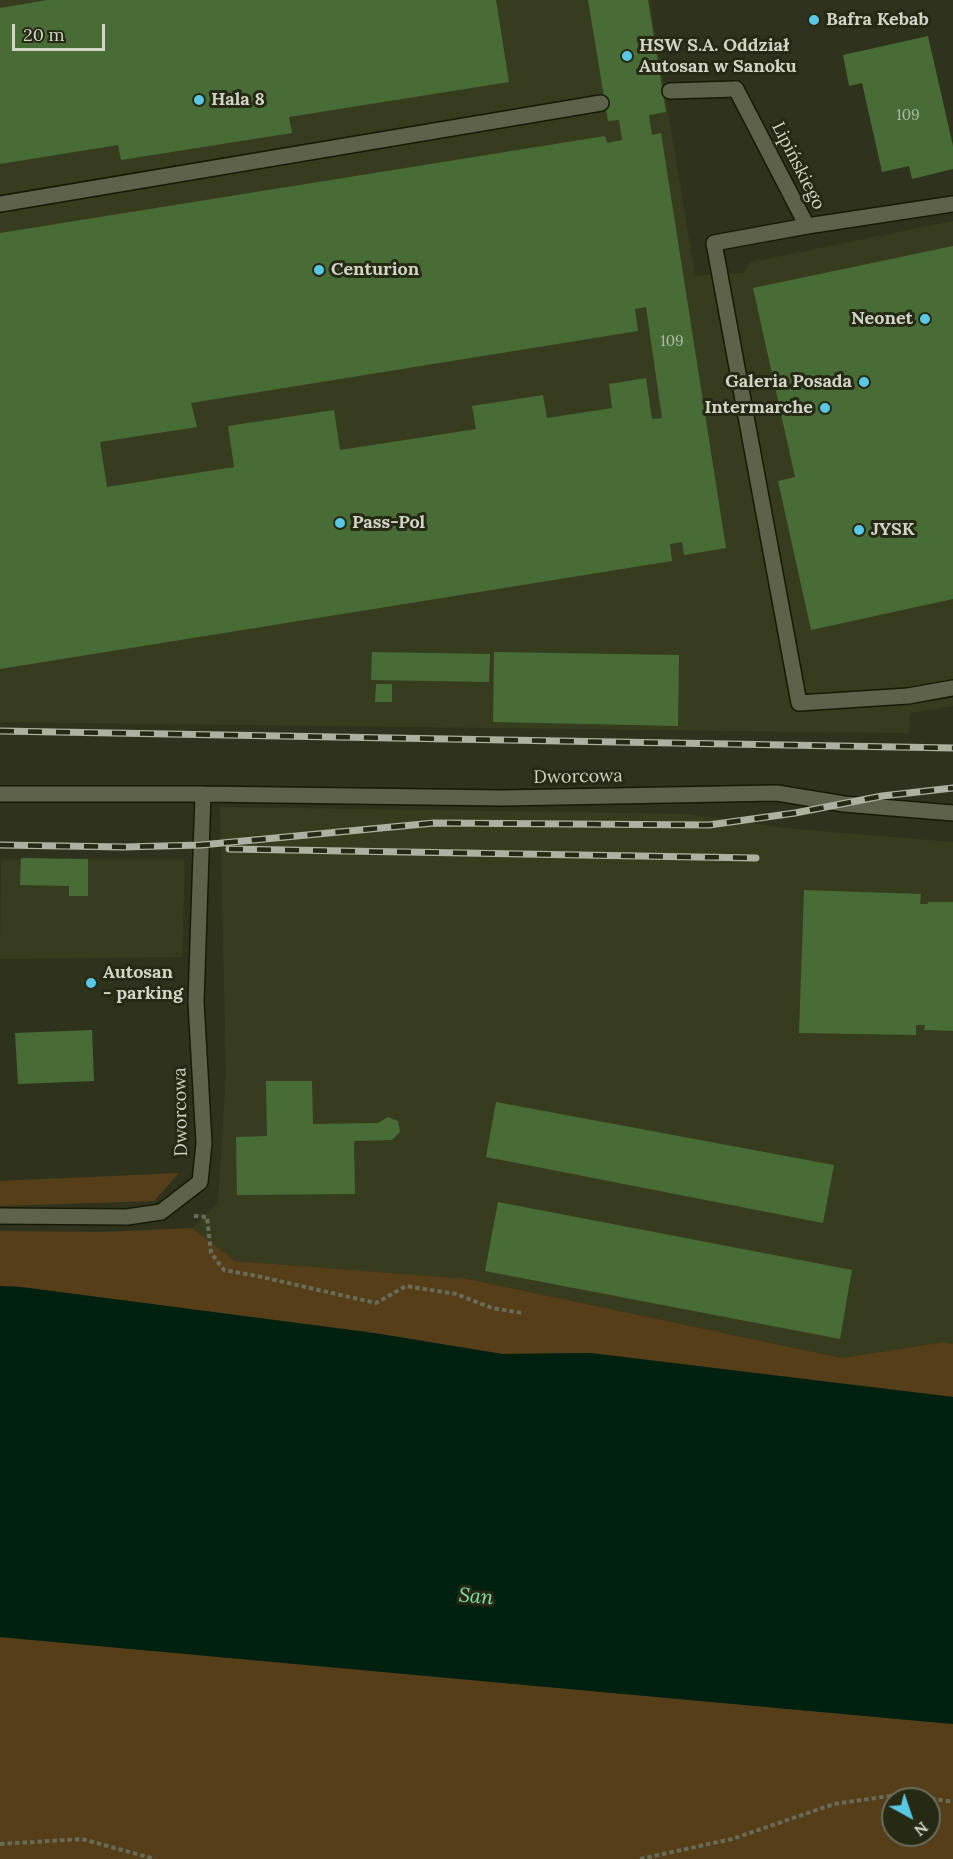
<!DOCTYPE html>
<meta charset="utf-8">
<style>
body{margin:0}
#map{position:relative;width:953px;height:1859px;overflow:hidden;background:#2f331d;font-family:Lora,serif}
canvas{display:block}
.north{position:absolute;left:881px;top:1787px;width:60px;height:60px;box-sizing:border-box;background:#262914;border:2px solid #6a6d5c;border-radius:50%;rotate:140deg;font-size:16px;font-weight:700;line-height:24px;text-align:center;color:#d1d4c7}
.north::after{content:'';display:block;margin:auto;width:21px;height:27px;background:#59c8e5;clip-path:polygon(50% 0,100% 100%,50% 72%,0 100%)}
.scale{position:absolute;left:12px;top:24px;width:93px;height:27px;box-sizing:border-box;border:3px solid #d1d4c7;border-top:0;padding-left:8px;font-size:18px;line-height:21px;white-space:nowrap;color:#d1d4c7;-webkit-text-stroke:4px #262914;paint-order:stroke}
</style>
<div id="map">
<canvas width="953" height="1859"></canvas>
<div class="north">N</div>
<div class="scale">20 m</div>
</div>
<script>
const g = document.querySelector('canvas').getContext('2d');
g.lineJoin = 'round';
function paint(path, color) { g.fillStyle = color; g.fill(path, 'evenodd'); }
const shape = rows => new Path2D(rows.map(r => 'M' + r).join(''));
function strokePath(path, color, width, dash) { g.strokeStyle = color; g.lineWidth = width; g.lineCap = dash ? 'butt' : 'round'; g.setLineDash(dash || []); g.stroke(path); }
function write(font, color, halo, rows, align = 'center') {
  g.font = font + ' Lora,serif'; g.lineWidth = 6; g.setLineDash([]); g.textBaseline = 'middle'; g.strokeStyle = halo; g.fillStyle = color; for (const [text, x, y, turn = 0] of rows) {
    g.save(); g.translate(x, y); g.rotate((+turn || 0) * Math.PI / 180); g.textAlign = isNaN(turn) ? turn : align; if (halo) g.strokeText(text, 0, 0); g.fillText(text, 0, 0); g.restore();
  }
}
const built = shape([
 [0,0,650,0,695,276,743,273,751,262,953,221,953,706,910,713,909,733,0,722],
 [220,807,687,814,783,828,953,842,953,1344,944,1342,842,1358,468,1279,235,1261,192,1228,218,1204,226,1073],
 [1,860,185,860,182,957,0,959]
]);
const green = shape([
 [179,1173,154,1201,0,1206,0,1181],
 [192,1228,235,1261,468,1279,842,1358,944,1342,953,1344,953,1397,590,1353,502,1354,374,1333,21,1287,0,1286,0,1231,103,1232],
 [0,1637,953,1724,953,1859,0,1859],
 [893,1799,929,1799,929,1835,893,1835]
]);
const water = shape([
 [0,1286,21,1287,374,1333,502,1354,590,1353,953,1397,953,1724,0,1637]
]);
const building = shape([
 [47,0,496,0,509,82,289,117,292,133,121,160,118,145,0,164,0,8],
 [588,0,648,0,666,112,649,115,652,135,661,133,726,548,684,555,682,542,670,544,672,561,0,669,0,233,605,136,607,143,622,140,619,120,608,121],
 [646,307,662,418,652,419,646,378,609,384,612,408,547,418,543,395,472,406,476,429,340,450,334,410,228,426,234,467,107,487,100,442,197,427,191,403,638,331,635,309],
 [928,36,953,146,953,169,912,179,909,166,882,172,862,83,849,86,843,55],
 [953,246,953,599,811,630,778,481,795,477,753,288],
 [372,652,490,654,489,682,371,680],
 [494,652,679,655,678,726,493,722],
 [376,684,392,684,392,702,375,702],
 [21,858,88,859,88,896,69,896,69,886,20,885],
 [804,890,921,894,920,904,928,904,928,902,953,902,953,1031,924,1030,925,1025,916,1025,916,1035,799,1033],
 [92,1030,94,1081,18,1084,15,1033],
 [266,1081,312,1081,313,1124,378,1123,388,1117,398,1121,400,1132,392,1140,354,1141,355,1194,237,1195,236,1137,267,1136],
 [496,1102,834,1165,823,1223,486,1157],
 [498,1202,852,1270,840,1339,485,1271]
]);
const path = shape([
 [194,1216,207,1217,211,1253,224,1270,257,1276,376,1303,406,1286,456,1294,492,1308,522,1313],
 [0,1844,82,1839,155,1859],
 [640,1859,732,1839,834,1804,903,1794,953,1802]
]);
const lane = shape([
 [670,91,736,89],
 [0,204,601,103],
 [807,226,714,243,799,703,908,696,953,688]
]);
const street = shape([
 [736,89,807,226,953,204],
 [0,794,203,794,503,798,777,793,844,804,953,813],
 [0,1216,127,1217,161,1212,200,1182,204,1143,196,1002,203,794]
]);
const rail = shape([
 [0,731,953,748],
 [0,845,124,847,201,845,434,823,709,825,795,813,882,796,953,788],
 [229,849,756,858]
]);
const markers = [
 [814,20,6,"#59c8e5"],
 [627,56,6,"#59c8e5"],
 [199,100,6,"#59c8e5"],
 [319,270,6,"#59c8e5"],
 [925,319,6,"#59c8e5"],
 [864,382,6,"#59c8e5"],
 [825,408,6,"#59c8e5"],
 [340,523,6,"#59c8e5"],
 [859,530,6,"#59c8e5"],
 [91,983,6,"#59c8e5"]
];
const numberNames = [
 ["109",908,116],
 ["109",672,342]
];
const poiNames = [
 ["Bafra Kebab",826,20],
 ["HSW S.A. Oddział",639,46],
 ["Autosan w Sanoku",639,67],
 ["Hala 8",211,100],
 ["Centurion",331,270],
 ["Neonet",913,319,"right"],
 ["Galeria Posada",852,382,"right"],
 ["Intermarche",813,408,"right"],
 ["Pass-Pol",352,523],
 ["JYSK",871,530],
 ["Autosan",103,973],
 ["- parking",103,994]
];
const streetNames = [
 ["Lipińskiego",798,166,63],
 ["Dworcowa",578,777,-1],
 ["Dworcowa",181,1112,-91]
];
const waterNames = [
 ["San",476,1597,5]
];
paint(built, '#383c1f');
paint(green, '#563e19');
paint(water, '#00210f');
paint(building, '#486c36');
strokePath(lane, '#181a06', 18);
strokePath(street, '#181a06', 18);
strokePath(path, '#676b58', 4, [4.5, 3]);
strokePath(lane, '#5e624b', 15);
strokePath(street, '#5e624b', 15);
strokePath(rail, '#adb1a2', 7);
strokePath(rail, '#262914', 4.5, [14]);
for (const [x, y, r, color] of markers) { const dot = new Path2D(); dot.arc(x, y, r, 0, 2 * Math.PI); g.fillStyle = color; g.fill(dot); strokePath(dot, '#262914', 2); }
write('15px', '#afbaa3', null, numberNames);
write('bold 18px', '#d1d4c7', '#262914', poiNames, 'left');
write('18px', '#d1d4c7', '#262914', streetNames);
write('italic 20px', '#81e1a8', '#262914', waterNames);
</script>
